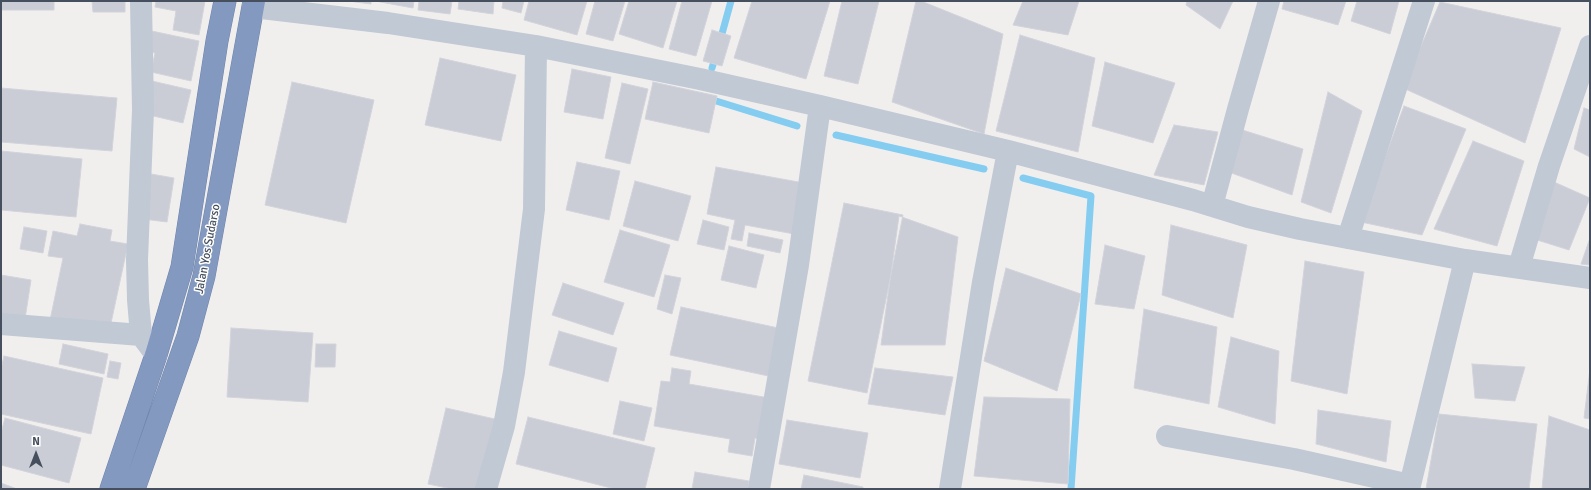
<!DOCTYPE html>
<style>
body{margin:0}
#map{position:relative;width:1591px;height:490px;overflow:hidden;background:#f1efee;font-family:Signika,sans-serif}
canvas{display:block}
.frame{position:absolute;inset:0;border:2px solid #454f5d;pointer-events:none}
.north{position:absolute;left:16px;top:434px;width:40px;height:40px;-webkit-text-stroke:3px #fff;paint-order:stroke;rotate:0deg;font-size:11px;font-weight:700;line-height:16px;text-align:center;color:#454f5d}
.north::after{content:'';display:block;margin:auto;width:14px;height:18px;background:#454f5d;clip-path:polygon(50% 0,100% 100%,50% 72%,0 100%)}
</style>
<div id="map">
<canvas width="1591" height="490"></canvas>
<div class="frame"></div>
<div class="north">N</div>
</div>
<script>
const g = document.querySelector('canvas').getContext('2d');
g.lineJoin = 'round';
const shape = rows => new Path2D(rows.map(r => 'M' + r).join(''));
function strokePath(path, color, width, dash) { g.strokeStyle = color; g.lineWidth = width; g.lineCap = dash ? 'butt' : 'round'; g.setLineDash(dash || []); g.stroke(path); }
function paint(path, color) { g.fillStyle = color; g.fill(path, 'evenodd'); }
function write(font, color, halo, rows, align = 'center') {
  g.font = font + ' Signika,sans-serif'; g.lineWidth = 3; g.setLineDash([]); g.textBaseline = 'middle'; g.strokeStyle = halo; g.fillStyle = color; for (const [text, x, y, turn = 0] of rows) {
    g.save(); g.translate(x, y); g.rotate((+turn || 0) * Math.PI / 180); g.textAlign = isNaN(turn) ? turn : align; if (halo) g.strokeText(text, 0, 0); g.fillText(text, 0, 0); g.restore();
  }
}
const stream = shape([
 [720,41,731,1],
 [712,68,716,55],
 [713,100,797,126],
 [836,135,984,169],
 [1023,178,1091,196,1071,489]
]);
const building = shape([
 [1,1,54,1,54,10,1,10,1,1],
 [92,1,125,1,125,12,93,12,92,1],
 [156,1,205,1,199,35,173,30,176,11,155,7,156,1],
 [348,1,371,1,371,4,348,1],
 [375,1,414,1,413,8,375,1],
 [419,1,452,1,450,14,418,10,419,1],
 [459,1,494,1,493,14,458,9,459,1],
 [503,1,524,1,521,13,502,8,503,1],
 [529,1,587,1,577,35,524,20,529,1],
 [595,1,625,1,613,41,586,34,595,1],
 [629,1,677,1,663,48,619,34,629,1],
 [682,1,712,1,696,56,669,49,682,1],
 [752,1,830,1,806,79,734,58,752,1],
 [842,1,879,1,858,84,824,76,842,1],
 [916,1,921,1,1003,34,984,134,892,102,916,1],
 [1023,1,1079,1,1068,35,1013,25,1023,1],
 [1187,1,1233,1,1220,29,1186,5,1187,1],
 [1284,1,1346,1,1338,25,1282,9,1284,1],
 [1357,1,1399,1,1390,34,1351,21,1357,1],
 [1440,2,1561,28,1525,143,1403,88,1440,2],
 [147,30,199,41,191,81,151,72,155,53,143,50,147,30],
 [712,30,731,36,722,66,703,61,712,30],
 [1020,35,1095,58,1078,152,996,131,1020,35],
 [440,58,516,75,501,141,425,125,440,58],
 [1105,62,1175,83,1153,143,1092,126,1105,62],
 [572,69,611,77,603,119,564,112,572,69],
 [152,81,191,90,183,123,145,114,152,81],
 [292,82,374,100,346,223,265,205,292,82],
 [653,82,717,96,709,133,645,119,653,82],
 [622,83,648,89,630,164,605,158,622,83],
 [1,88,117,98,112,151,1,142,1,88],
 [1328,92,1362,111,1331,213,1301,202,1328,92],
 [1404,106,1466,129,1422,235,1361,222,1404,106],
 [1584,108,1590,110,1590,157,1574,149,1584,108],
 [1174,125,1218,132,1204,185,1154,175,1174,125],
 [1236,128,1303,149,1292,195,1226,171,1236,128],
 [1473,141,1524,161,1497,246,1434,229,1473,141],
 [1,151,82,159,76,217,1,210,1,151],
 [577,162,620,171,609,220,566,210,577,162],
 [716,167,804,183,794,234,745,225,742,241,731,239,735,220,707,214,716,167],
 [151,174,174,178,167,222,143,219,151,174],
 [635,181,691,196,678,241,623,226,635,181],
 [1554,182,1590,198,1569,250,1534,239,1554,182],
 [844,203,903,215,867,393,808,381,844,203],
 [899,216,958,237,945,345,881,345,899,216],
 [703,220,729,227,724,250,697,244,703,220],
 [80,224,112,230,110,241,128,244,108,337,49,325,63,258,48,256,53,231,77,236,80,224],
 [1171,225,1247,245,1233,318,1162,295,1171,225],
 [24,227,47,231,43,253,20,249,24,227],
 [620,230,670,245,654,297,604,282,620,230],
 [749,233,783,240,780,253,747,246,749,233],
 [1590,238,1590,265,1581,264,1590,238],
 [1105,245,1145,256,1134,309,1095,304,1105,245],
 [729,246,764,255,756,288,721,280,729,246],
 [1305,261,1364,272,1347,394,1291,381,1305,261],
 [1006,268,1081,294,1057,391,984,361,1006,268],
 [1,275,31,280,25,319,1,315,1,275],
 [665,275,681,278,672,314,657,309,665,275],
 [563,283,624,303,613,335,552,315,563,283],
 [681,307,783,329,773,377,670,355,681,307],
 [1144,309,1217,327,1209,404,1134,388,1144,309],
 [231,328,313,333,308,402,227,397,231,328],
 [559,331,617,348,608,382,549,365,559,331],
 [1231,337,1279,351,1275,424,1218,407,1231,337],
 [63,344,108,354,104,374,59,364,63,344],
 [316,344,336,344,335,367,315,367,316,344],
 [4,356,103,378,91,434,1,414,1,369,4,356],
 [110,361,121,363,118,379,107,377,110,361],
 [1472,364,1525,367,1515,401,1475,398,1472,364],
 [672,368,691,371,689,384,775,399,768,441,755,438,752,456,728,452,730,439,654,426,661,381,670,382,672,368],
 [875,368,953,377,945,415,868,404,875,368],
 [1590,369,1590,419,1584,418,1590,369],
 [984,397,1070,399,1068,484,974,476,984,397],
 [620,401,652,408,644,441,613,434,620,401],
 [446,408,508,422,492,489,452,489,428,484,446,408],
 [1318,410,1391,421,1386,462,1316,444,1318,410],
 [1439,414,1537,424,1529,489,1426,489,1439,414],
 [1549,416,1590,430,1590,489,1542,489,1549,416],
 [528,417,655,448,645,489,615,489,516,464,528,417],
 [5,418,81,438,69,483,1,465,1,433,5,418],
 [787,420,868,433,860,478,779,464,787,420],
 [695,472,749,481,748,489,692,489,695,472],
 [804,475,863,487,863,489,801,489,804,475],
 [1,483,17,489,1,489,1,483]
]);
const street = shape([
 [141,1,143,110,137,260,138,300,141,335,156,355],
 [253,7,388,23,536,46,700,79,820,106,1008,151,1193,200,1248,217,1300,229,1465,260,1590,278],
 [1212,206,1238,109,1269,1],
 [1348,238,1424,1],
 [1519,267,1549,166,1590,46],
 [1,324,141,335],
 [1167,436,1294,459,1410,485],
 [486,489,504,426,514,372,534,209,536,46],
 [759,489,798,265,820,106],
 [950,489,983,282,1008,151],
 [1409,489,1465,260]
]);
const highway = shape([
 [111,489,156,355,182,267,217,41,225,1],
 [134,489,188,336,204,276,254,1]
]);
const streetNames = [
 ["Jalan Yos Sudarso",208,249,-79]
];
strokePath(stream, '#85ccf1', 7);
paint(building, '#cacdd5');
strokePath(building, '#d2d3db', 1);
strokePath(highway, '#6e84ac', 23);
strokePath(street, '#c1c9d5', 22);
strokePath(highway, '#8399c0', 22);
write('12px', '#454f5d', '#fff', streetNames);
</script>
